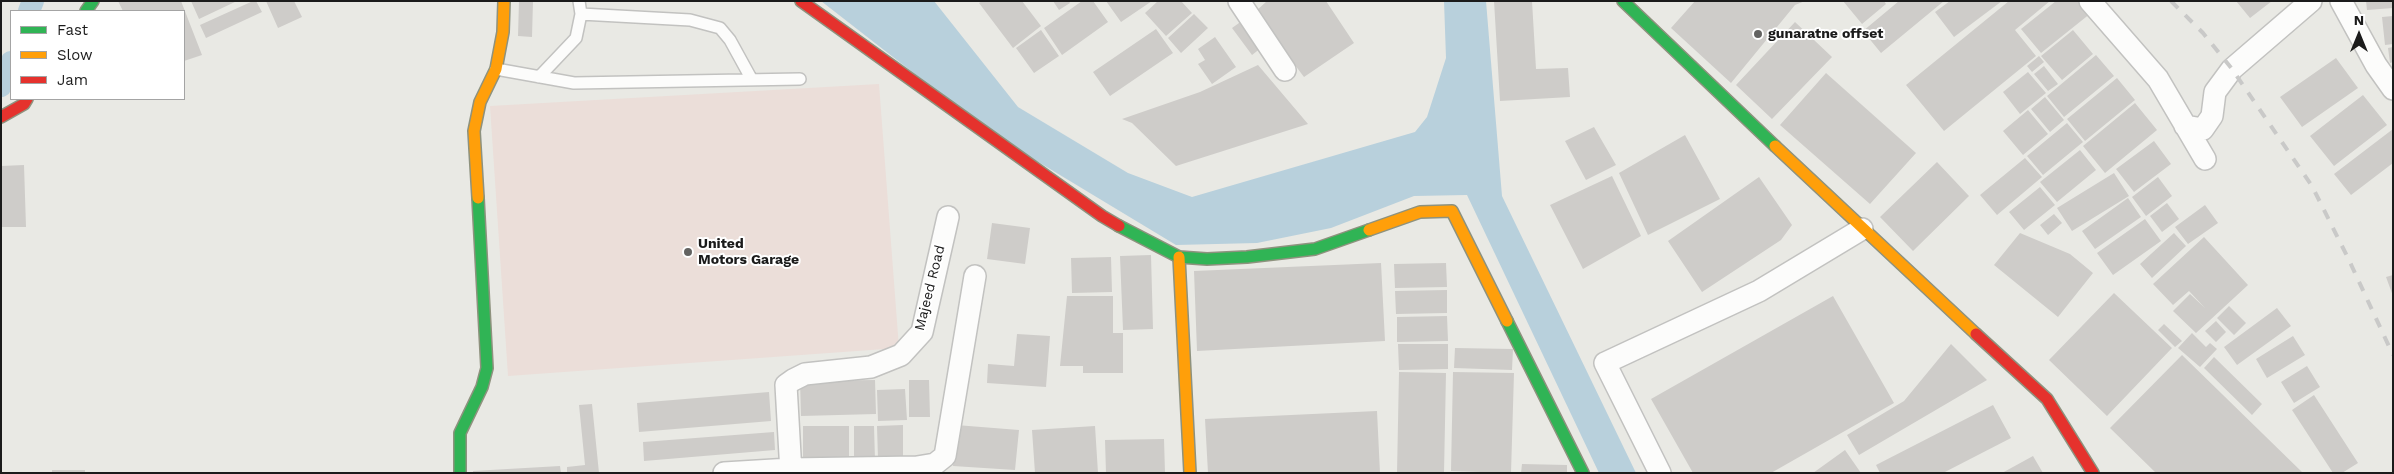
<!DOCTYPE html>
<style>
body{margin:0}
#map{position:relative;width:2394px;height:474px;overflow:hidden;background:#e9e9e4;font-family:"Work Sans",sans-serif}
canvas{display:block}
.frame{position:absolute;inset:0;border:2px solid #1b1b1b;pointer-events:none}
.legend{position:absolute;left:10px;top:10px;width:175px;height:90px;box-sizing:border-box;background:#fff;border:1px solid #a4a4a4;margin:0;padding:6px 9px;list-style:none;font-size:15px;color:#1b1b1b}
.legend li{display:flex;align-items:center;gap:10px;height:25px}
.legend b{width:25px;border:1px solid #a4a4a4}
.north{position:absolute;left:2334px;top:10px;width:50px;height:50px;-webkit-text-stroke:4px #fff;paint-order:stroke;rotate:0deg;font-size:14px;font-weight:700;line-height:20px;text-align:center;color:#1b1b1b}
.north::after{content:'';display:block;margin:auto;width:18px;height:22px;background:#1b1b1b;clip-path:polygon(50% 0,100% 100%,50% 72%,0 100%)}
</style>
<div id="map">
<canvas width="2394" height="474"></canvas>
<div class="frame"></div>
<ul class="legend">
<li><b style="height:6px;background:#30b455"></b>Fast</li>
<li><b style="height:6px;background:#ff9f0a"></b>Slow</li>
<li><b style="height:6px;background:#e5322d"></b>Jam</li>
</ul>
<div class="north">N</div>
</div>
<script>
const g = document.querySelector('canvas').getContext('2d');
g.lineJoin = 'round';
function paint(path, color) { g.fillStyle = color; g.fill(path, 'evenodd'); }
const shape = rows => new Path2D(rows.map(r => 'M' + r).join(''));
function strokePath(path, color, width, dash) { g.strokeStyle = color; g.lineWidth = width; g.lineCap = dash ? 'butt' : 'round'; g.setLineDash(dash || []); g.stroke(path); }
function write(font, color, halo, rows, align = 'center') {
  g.font = font + ' "Work Sans",sans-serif'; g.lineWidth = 4; g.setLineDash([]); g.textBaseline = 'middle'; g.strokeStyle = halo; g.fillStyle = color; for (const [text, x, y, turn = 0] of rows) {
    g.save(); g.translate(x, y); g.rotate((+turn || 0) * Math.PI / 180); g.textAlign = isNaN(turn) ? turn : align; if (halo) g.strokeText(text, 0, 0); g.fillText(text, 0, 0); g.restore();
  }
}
const commercial = shape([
 [879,84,899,348,508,376,490,106]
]);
const water = shape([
 [821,1,934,1,1018,107,1128,173,1192,197,1415,132,1427,117,1446,58,1444,1,1486,1,1502,196,1636,473,1599,473,1467,195,1414,196,1331,228,1257,243,1176,245,992,134]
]);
const canal = shape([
 [29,11,33,1],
 [1,86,11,62]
]);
const building = shape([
 [118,1,181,1,202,55,184,61,184,11,123,11],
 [191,1,237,1,199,19],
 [253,1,256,1,262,12,206,38,200,25],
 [266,1,294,1,302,17,278,28],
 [519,1,533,1,532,37,518,36],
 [982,1,1022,1,1041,26,1013,48,979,3],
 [1053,1,1069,1,1070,3,1059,10],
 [1082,1,1093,1,1108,22,1062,55,1044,28],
 [1106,1,1152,1,1121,22],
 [1158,1,1181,1,1192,13,1166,36,1145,13],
 [1267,1,1326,1,1354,43,1304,77,1255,12],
 [1494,1,1532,1,1536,69,1568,68,1570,97,1500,101],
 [1695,1,1805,1,1795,5,1731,83,1671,28],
 [1843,1,1884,1,1886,4,1862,24],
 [1899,1,1944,1,1881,53,1863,31],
 [1950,1,2002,1,1954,37,1935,12],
 [2009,1,2050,1,2015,30,2036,56,1944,131,1906,85],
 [2056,1,2081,1,2091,13,2041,53,2021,29],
 [2236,1,2272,1,2250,18],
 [2366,1,2393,1,2393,8,2367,10],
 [1194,14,1208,28,1181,53,1168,38],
 [2393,16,2393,44,2385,45,2382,17],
 [1246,18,1266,44,1252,55,1232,28],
 [1795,22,1832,57,1772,119,1736,85],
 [1156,29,1173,53,1110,96,1093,72],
 [1041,30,1059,56,1034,73,1016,48],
 [2073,30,2093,54,2062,80,2041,56],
 [1215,37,1236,67,1212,84,1198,64,1205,60,1198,49],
 [2393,47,2393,62,2390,63,2388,48],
 [2096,55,2114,76,2064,117,2047,96],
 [2039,56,2044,62,2032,72,2027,66],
 [2336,58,2358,88,2302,127,2280,97],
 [1258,65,1308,124,1176,166,1132,123,1122,119,1200,92],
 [2044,66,2058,84,2048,91,2034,74],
 [2028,72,2046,93,2020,114,2003,92],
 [1826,73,1916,153,1870,204,1780,125],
 [2117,78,2135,100,2085,141,2067,119],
 [2363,95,2387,125,2334,166,2310,136],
 [2045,97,2064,120,2050,132,2031,109],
 [2135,103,2157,130,2105,173,2083,146],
 [2028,110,2048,134,2023,155,2003,131],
 [2067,123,2083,142,2043,175,2027,156],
 [1594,127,1616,165,1586,180,1565,141],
 [2393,129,2393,163,2351,195,2334,174],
 [1685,135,1720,199,1648,235,1619,173],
 [2154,141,2171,164,2134,192,2116,169],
 [2080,150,2096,170,2057,202,2040,182],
 [2025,158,2042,177,1997,215,1980,195],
 [1937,162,1969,196,1913,251,1880,217],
 [24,165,26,227,1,227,1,166],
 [2114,173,2129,196,2072,231,2057,208],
 [1612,176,1641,236,1583,269,1550,205],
 [1759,177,1792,225,1781,240,1702,292,1668,241],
 [2158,177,2172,196,2146,216,2132,197],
 [2040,187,2055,205,2024,230,2009,212],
 [2128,198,2141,217,2095,249,2082,231],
 [2167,203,2179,219,2162,232,2150,216],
 [2205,205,2218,223,2188,244,2175,227],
 [2054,214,2062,223,2048,235,2040,225],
 [2145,219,2161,241,2113,275,2097,253],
 [992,223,1030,228,1025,264,987,259],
 [2020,233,2070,254,2093,273,2058,317,1994,265],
 [2174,233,2186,246,2152,278,2140,264],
 [2204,237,2248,285,2196,333,2173,311,2190,294,2205,308,2189,291,2173,305,2153,284],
 [1151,255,1153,329,1123,330,1120,256],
 [1111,257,1112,292,1072,293,1071,258],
 [1381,263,1385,341,1197,351,1194,271],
 [1446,263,1447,287,1395,288,1394,264],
 [2393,275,2393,296,2386,277],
 [1447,290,1447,313,1396,314,1395,291],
 [2114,293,2172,348,2107,416,2049,360],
 [1067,296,1113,296,1113,333,1123,333,1123,373,1083,373,1083,366,1060,366],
 [1833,296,1894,403,1771,473,1693,473,1651,399],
 [2229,306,2246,323,2234,335,2217,318],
 [2277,308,2291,326,2237,365,2224,347],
 [1447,316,1448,341,1397,342,1397,317],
 [2216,321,2226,332,2216,342,2205,331],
 [2164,324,2182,341,2175,347,2158,330],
 [2192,333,2206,347,2210,343,2217,349,2200,367,2178,348],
 [1017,334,1050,336,1046,387,987,383,988,364,1014,366],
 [2293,336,2305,355,2267,378,2256,359],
 [1398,344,1448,344,1448,369,1399,370],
 [1951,344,1987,380,1859,455,1847,435,1904,401],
 [1455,348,1513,349,1512,370,1454,368],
 [2182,355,2303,473,2156,473,2110,428],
 [2214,357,2262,404,2252,415,2204,368],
 [2307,366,2320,387,2294,403,2281,382],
 [1399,372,1446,373,1444,473,1397,473],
 [1453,372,1514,373,1511,473,1451,471],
 [875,380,876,414,801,416,800,381],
 [909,380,929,380,930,417,909,417],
 [905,389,907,420,878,421,877,390],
 [769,392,771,421,639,432,637,403],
 [2314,395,2358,463,2342,473,2333,473,2292,410],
 [592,404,599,473,567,473,567,467,585,465,579,405],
 [1993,405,2011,438,1943,473,1880,473,1876,465],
 [1377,411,1380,473,1208,473,1205,419],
 [903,425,903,459,878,459,877,426],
 [956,425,1019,430,1015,470,953,466],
 [803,426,849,426,849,462,803,462],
 [854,426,874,426,875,460,854,460],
 [1095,426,1098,473,1035,473,1032,430],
 [774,432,775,450,644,461,643,442],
 [1164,439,1165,473,1106,473,1105,440],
 [1845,450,1861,473,1813,473],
 [2033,456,2043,473,2002,473],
 [1522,464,1567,465,1567,473,1521,473],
 [560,466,561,473,473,473,473,471],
 [52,470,85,470,85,473,52,473]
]);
const lane = shape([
 [581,14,690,20,720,28,730,40,752,80],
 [496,69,574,83,800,79],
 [539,77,576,38,581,14,579,1]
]);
const street = shape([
 [1239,1,1285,70],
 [2090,1,2158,79,2205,159],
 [2341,1,2376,65,2393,89],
 [2185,126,2203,129,2212,116,2215,92,2232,69,2311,1],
 [724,473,790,469,917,467,935,464,945,456,975,276],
 [791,473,786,385,793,380,805,374,871,367,901,355,922,332,948,217],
 [1660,473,1605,363,1759,291,1862,229]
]);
const fast = shape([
 [1623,1,1775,146],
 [86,11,93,1],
 [1119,226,1179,257,1207,259,1247,257,1315,249,1369,230],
 [1507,321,1583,473],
 [460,473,460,433,482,387,487,368,478,198]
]);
const slow = shape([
 [1775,146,1976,334],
 [478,198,474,131,480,102,496,69,503,32,504,1],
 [1369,230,1420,212,1452,211,1507,321],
 [1179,257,1190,473]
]);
const jam = shape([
 [801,1,1102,216,1119,226],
 [1,117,24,104,27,99],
 [1976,334,2047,399,2093,473]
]);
const rail = shape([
 [2171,1,2203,33,2232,69,2312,186,2348,258,2393,355]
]);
const markers = [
 [1758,34,5,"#636361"],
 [688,252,5,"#636361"]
];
const poiNames = [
 ["gunaratne offset",1768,34],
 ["United",698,244],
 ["Motors Garage",698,260]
];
const streetNames = [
 ["Majeed Road",930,288,-76]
];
paint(commercial, '#ebded9');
paint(water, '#b8d0dc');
strokePath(canal, '#b8d0dc', 22);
paint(building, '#ceccc9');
strokePath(lane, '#c2c2c0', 14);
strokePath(street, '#c2c2c0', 24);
strokePath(fast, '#8e927e', 14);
strokePath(slow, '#8e927e', 14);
strokePath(jam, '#8e927e', 14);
strokePath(lane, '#fcfcfb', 11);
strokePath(street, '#fcfcfb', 21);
strokePath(fast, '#30b455', 11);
strokePath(slow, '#ff9f0a', 11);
strokePath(jam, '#e5322d', 11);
strokePath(rail, '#c9c9c8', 4, [10, 10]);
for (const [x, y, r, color] of markers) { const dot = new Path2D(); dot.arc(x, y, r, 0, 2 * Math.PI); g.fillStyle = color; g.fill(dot); strokePath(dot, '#fff', 2); }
write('bold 14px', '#1b1b1b', '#fff', poiNames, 'left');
write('14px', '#1b1b1b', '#fff', streetNames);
</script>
